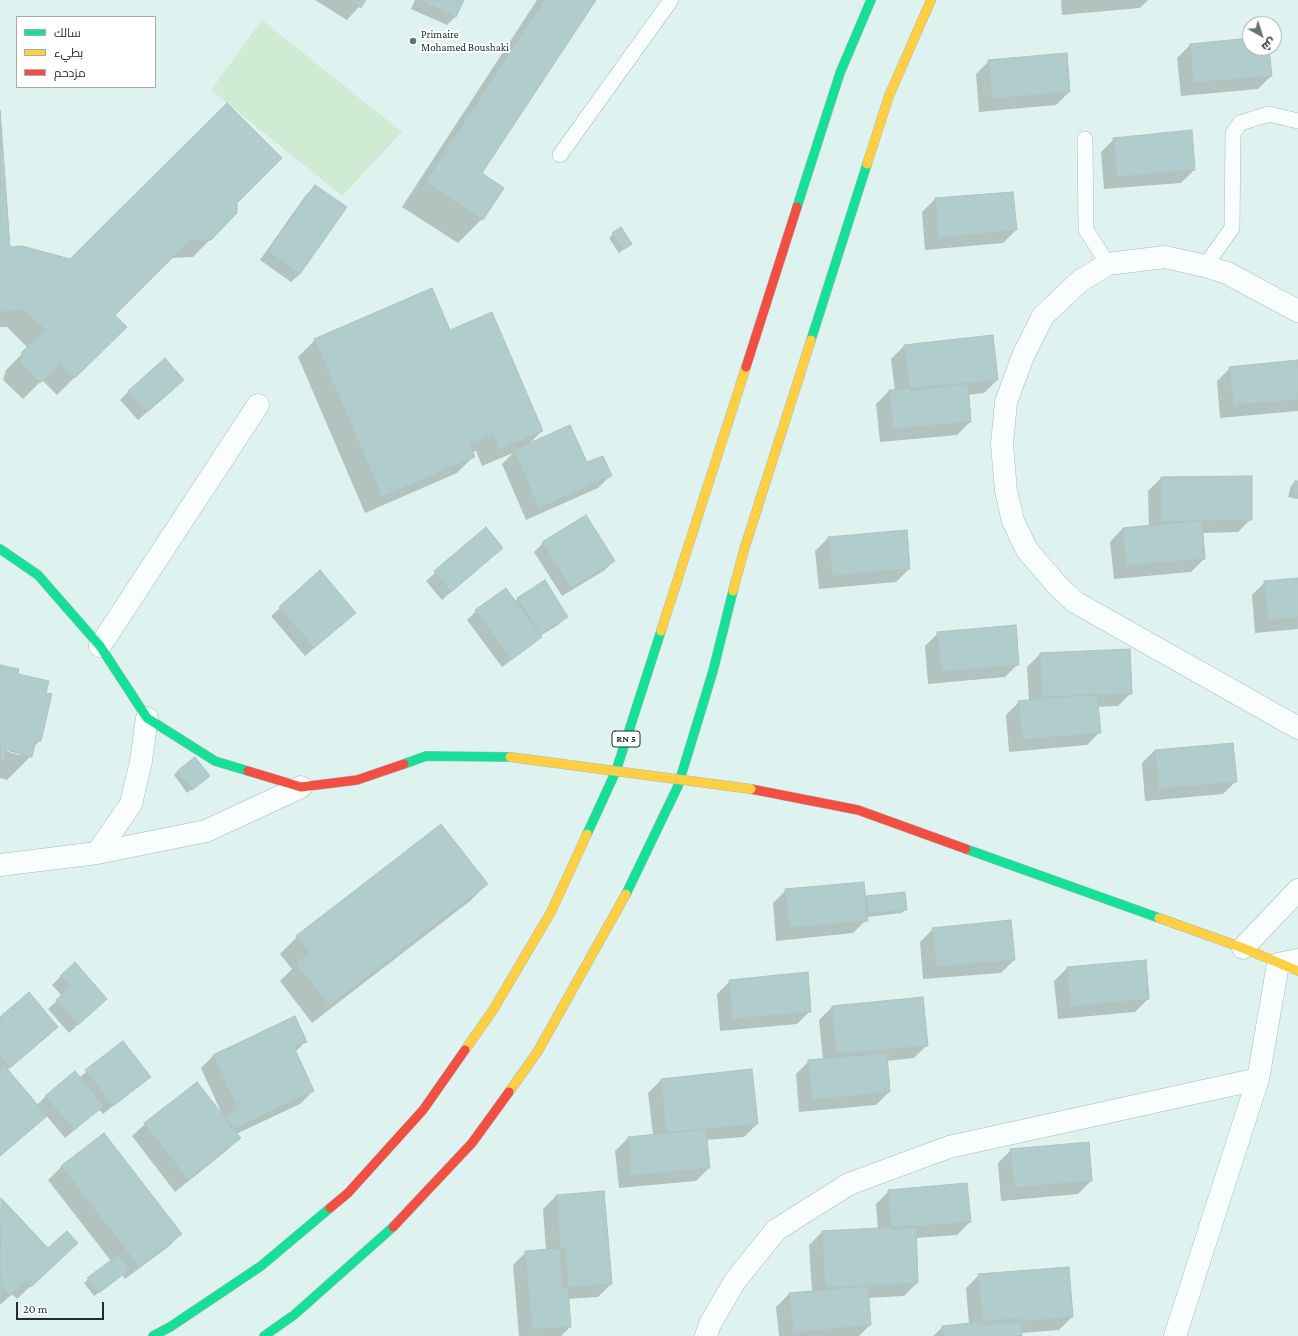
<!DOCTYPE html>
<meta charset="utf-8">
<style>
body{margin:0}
#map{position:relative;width:1298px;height:1336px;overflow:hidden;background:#def3ef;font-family:"Crimson Pro",Cairo,serif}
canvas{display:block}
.legend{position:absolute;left:16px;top:16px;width:140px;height:72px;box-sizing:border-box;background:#fff;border:1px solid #a6acab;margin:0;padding:5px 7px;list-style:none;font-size:12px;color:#202f2c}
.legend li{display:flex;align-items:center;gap:8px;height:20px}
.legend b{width:20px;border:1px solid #a6acab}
.north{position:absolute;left:1242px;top:16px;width:40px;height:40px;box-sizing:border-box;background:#fff;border:1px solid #a6acab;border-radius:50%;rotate:141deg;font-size:11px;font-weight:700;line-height:16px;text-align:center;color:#202f2c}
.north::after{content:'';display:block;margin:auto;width:14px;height:18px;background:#627470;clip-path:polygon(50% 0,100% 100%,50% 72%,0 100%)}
.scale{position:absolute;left:16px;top:1302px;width:88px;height:18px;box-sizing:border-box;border:2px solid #202f2c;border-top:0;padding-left:5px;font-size:12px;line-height:14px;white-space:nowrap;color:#202f2c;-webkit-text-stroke:3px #fff;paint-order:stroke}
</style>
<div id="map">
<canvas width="1298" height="1336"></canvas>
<ul class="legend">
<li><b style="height:5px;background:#16e098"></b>سالك</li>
<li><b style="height:5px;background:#ffcf43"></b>بطيء</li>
<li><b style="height:5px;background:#f24e42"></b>مزدحم</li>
</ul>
<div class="north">ش</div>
<div class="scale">20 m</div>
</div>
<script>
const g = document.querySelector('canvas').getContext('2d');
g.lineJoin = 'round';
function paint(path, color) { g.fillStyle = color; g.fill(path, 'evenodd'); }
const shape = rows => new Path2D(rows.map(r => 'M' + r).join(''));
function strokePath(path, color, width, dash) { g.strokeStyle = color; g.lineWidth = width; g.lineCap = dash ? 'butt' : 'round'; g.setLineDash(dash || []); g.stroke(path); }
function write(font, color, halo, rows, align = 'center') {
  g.font = font + ' "Crimson Pro",serif'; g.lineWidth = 4; g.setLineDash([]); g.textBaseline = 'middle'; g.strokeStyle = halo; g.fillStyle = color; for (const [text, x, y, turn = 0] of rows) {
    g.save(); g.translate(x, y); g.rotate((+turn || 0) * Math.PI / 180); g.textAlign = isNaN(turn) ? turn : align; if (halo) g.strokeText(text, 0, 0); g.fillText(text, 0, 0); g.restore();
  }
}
const green = shape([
 [262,20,402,132,342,196,211,90]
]);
const shadow = shape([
 [315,0,365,0,347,20],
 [415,0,463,0,455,17,447,25,411,9],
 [537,0,594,0,481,173,482,219,458,243,402,207],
 [1061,0,1148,0,1140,8,1062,15],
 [1250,39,1250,48,1268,48,1271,76,1258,89,1181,96,1177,58,1190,45],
 [989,61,1069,92,1056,105,979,112,976,74],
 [0,111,9,248,70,260,236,202,236,213,193,257,171,258,113,315,125,327,57,395,42,380,23,399,3,380,6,370,28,348,7,327,0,327],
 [1114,139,1194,170,1181,183,1104,189,1101,152],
 [315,186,300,274,291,282,260,260,306,195],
 [1013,193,1016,230,1003,243,925,250,922,212,935,199],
 [613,234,631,243,619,253,609,238],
 [449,331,542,431,527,446,586,464,611,475,598,488,526,520,502,464,513,453,482,466,476,451,472,452,474,456,457,473,365,513,298,357,315,340],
 [904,346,997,380,984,393,968,395,970,422,957,435,880,442,876,404,889,391,895,391,891,359],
 [1298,361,1298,411,1220,418,1217,381,1230,368],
 [174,389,138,420,120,400,129,391],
 [1251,477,1251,519,1238,532,1202,533,1204,559,1191,572,1114,579,1110,542,1123,528,1149,526,1148,491,1161,478],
 [1295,482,1298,482,1298,499,1288,497,1291,486],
 [485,529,501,548,442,600,426,581],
 [828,538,909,569,896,582,819,589,815,551],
 [543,543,613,561,605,570,562,596,534,552],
 [320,572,346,621,305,656,271,616],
 [1298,579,1298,629,1255,633,1252,595,1265,582],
 [518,598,567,617,558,625,540,636,532,645,502,667,467,620,476,611,515,602],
 [938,633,1018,664,1005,677,928,684,925,646],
 [1040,654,1131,693,1118,706,1097,707,1100,732,1087,745,1009,752,1006,715,1019,702,1029,701,1027,667],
 [0,666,16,675,40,740,34,747,31,756,7,780,0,778],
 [2,748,20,753,20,755,1,750],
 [1232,744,1236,781,1223,794,1145,801,1142,763,1155,750],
 [178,771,209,776,187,793,174,775],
 [487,884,470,901,312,1023,280,981,292,969,280,954,297,937],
 [786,890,865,899,867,897,906,909,902,913,866,917,866,920,853,933,776,941,773,903],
 [933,929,1014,960,1001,973,923,979,920,942],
 [1067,968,1148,999,1135,1012,1058,1019,1054,981],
 [61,976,97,1007,69,1033,48,1009,62,996,52,985],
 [730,981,810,1011,797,1024,720,1031,717,994],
 [832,1007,927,1045,914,1058,887,1061,889,1092,876,1105,799,1112,796,1074,809,1061,823,1060,819,1020],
 [0,1018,57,1027,7,1070,37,1105,46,1096,79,1078,123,1043,149,1077,103,1114,99,1109,65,1138,46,1115,0,1156],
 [305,1042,295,1052,313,1091,300,1104,236,1134,239,1138,226,1151,175,1192,132,1136,145,1124,222,1114,201,1068,214,1055],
 [661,1080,757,1124,744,1137,706,1140,709,1168,696,1181,619,1188,615,1151,628,1138,653,1135,648,1093],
 [103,1134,181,1234,168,1247,125,1279,122,1275,94,1296,84,1283,111,1261,48,1180,61,1167],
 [1088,1143,1091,1181,1078,1194,1001,1201,998,1163,1011,1150],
 [889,1191,970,1222,957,1235,915,1238,917,1283,904,1296,868,1298,870,1325,859,1336,779,1336,776,1307,789,1294,812,1292,809,1245,822,1232,878,1229,876,1204],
 [604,1192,611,1284,598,1297,568,1299,570,1327,561,1336,519,1336,513,1265,526,1252,546,1251,543,1209,556,1196],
 [1,1199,48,1249,63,1255,17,1299,12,1294,0,1305],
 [979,1275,1072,1317,1059,1330,1021,1333,1021,1336,933,1336,943,1327,969,1324,966,1288]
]);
const building = shape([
 [349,0,366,0,361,8,349,0],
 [419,0,464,0,456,17,419,0],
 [544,0,596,0,482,173,504,188,483,220,425,182,544,0],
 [1250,38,1250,48,1269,48,1272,76,1193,83,1190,44,1250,38],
 [1067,53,1070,92,992,99,988,60,1067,53],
 [227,103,282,158,237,203,237,213,211,240,189,241,115,315,127,327,75,378,60,364,40,383,20,363,22,352,45,330,24,310,0,312,0,110,10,247,22,246,70,259,227,103],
 [1192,130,1195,170,1117,177,1113,138,1192,130],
 [315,185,347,207,300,274,268,251,315,185],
 [1013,192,1017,230,938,238,935,198,1013,192],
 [621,227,632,244,623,250,612,233,621,227],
 [432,288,450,330,492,312,543,431,499,450,493,434,470,444,475,457,382,497,314,339,432,288],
 [993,335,998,380,910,391,904,345,993,335],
 [165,358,184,380,147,412,128,391,165,358],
 [1298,360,1298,400,1233,405,1229,367,1298,360],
 [968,383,971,422,893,429,889,390,968,383],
 [570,425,587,462,603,456,612,476,539,508,514,450,570,425],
 [1252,476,1252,520,1161,522,1161,477,1252,476],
 [1295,481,1298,481,1298,494,1292,493,1295,481],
 [586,515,615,561,571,588,542,542,586,515],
 [1202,520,1205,559,1126,566,1123,528,1202,520],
 [486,527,503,548,451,592,434,571,486,527],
 [907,530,910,569,832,576,828,537,907,530],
 [320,570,356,613,314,648,279,607,320,570],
 [1298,578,1298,618,1268,621,1264,581,1298,578],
 [545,580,568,617,540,634,517,598,545,580],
 [506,588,542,637,511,660,475,610,506,588],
 [1016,625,1019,665,941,672,937,632,1016,625],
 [1130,649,1132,694,1042,697,1040,653,1130,649],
 [0,665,19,669,18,674,49,681,46,693,52,694,41,741,36,740,32,757,6,750,4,761,0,760,0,665],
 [1097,694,1101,733,1022,740,1018,701,1097,694],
 [1233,743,1237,782,1158,789,1155,750,1233,743],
 [195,757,210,776,192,790,177,771,195,757],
 [441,824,488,884,329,1006,296,963,309,953,296,936,441,824],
 [864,882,868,921,789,928,785,889,864,882],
 [905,892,907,910,868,914,866,896,905,892],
 [1011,920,1015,960,936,967,932,928,1011,920],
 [1146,960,1149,999,1070,1007,1067,967,1146,960],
 [75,962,107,999,78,1025,56,1000,71,987,60,976,75,962],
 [808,972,811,1012,732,1019,729,980,808,972],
 [29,992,58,1027,10,1068,0,1056,0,1017,29,992],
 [923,997,928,1046,836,1054,832,1006,923,997],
 [295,1016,307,1042,294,1047,314,1091,232,1130,225,1115,238,1109,213,1055,295,1016],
 [123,1041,151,1077,113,1106,85,1070,123,1041],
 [887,1053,890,1092,812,1100,808,1060,887,1053],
 [4,1065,47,1116,0,1156,0,1068,4,1065],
 [752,1069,758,1124,666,1133,661,1079,752,1069],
 [75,1071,104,1106,74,1130,45,1096,75,1071],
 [197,1082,241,1138,188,1180,144,1123,197,1082],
 [706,1129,710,1168,631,1176,628,1137,706,1129],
 [104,1133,182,1234,139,1267,61,1166,104,1133],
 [1089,1142,1092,1181,1014,1188,1010,1149,1089,1142],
 [967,1183,971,1222,891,1229,888,1190,967,1183],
 [604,1191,612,1284,563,1288,556,1195,604,1191],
 [1,1198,48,1248,67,1231,78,1243,31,1287,26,1281,10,1296,0,1285,1,1198],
 [916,1226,918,1283,825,1288,822,1231,916,1226],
 [565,1248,571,1327,532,1330,525,1251,565,1248],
 [118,1255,129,1270,99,1293,87,1278,118,1255],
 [1069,1267,1073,1317,983,1325,978,1274,1069,1267],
 [868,1286,871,1325,793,1333,789,1293,868,1286],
 [1021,1318,1022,1336,943,1336,942,1326,1021,1318]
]);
const lane = shape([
 [1085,139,1086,230,1108,264],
 [560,155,671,0],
 [1205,266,1232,228,1233,133,1240,123,1269,114,1298,121]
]);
const street = shape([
 [1298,311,1227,273,1205,266,1165,257,1108,264,1080,281,1043,316,1023,356,1006,402,1002,444,1006,491,1013,521,1027,550,1057,585,1075,602,1298,728],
 [100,646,258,405],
 [97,853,131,804,141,761,147,718],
 [0,865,97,853,206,831,301,787],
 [1243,948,1298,890],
 [706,1336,710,1324,735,1281,776,1230,849,1184,949,1147,1258,1079],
 [1175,1336,1258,1079,1278,964,1298,960]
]);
const fast = shape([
 [797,207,840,73,871,0],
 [811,340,867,164],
 [0,549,38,575,100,646,147,718,215,761,248,771],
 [404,764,426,756,510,757],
 [587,834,616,771,661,631],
 [966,849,1159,918],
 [626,894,678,786,713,671,733,591],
 [153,1336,170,1327,261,1266,330,1208],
 [264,1336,294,1315,393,1227]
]);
const slow = shape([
 [867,164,889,96,931,0],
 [733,591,744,550,811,340],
 [661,631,746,367],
 [1159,918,1243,948,1298,971],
 [465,1050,493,1010,551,912,587,834],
 [509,1092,538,1051,626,894]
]);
const jam = shape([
 [746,367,797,207],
 [248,771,301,787,357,780,404,764],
 [751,789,858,810,966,849],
 [330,1208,348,1193,423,1110,465,1050],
 [393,1227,472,1143,509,1092]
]);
const slowBridge = shape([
 [510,757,751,789]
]);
const markers = [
 [413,41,4,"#627470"]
];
const shields = [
 [626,739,28]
];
const shieldNames = [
 ["RN 5",626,739]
];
const poiNames = [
 ["Primaire",421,35],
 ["Mohamed Boushaki",421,48]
];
paint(green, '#cfebd4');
paint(shadow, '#0003');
paint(building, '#b0cccc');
strokePath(building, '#b0c1c0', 1);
strokePath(lane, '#aabab7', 16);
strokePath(street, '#aabab7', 23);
strokePath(fast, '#aabab7', 10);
strokePath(slow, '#aabab7', 10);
strokePath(jam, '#aabab7', 10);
strokePath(lane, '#fafdfd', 15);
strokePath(street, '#fafdfd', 22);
strokePath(fast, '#16e098', 9);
strokePath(slow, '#ffcf43', 9);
strokePath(jam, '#f24e42', 9);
strokePath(slowBridge, '#aabab7', 10, []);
strokePath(slowBridge, '#ffcf43', 9);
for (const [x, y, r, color] of markers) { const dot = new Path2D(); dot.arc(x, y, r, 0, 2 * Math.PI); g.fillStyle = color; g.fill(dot); strokePath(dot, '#fff', 1.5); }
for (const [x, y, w] of shields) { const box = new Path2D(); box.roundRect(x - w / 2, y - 8, w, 16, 3); g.fillStyle = '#fff'; g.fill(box); strokePath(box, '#202f2c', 1); }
write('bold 10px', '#202f2c', null, shieldNames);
write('11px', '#202f2c', '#fff', poiNames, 'left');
</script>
